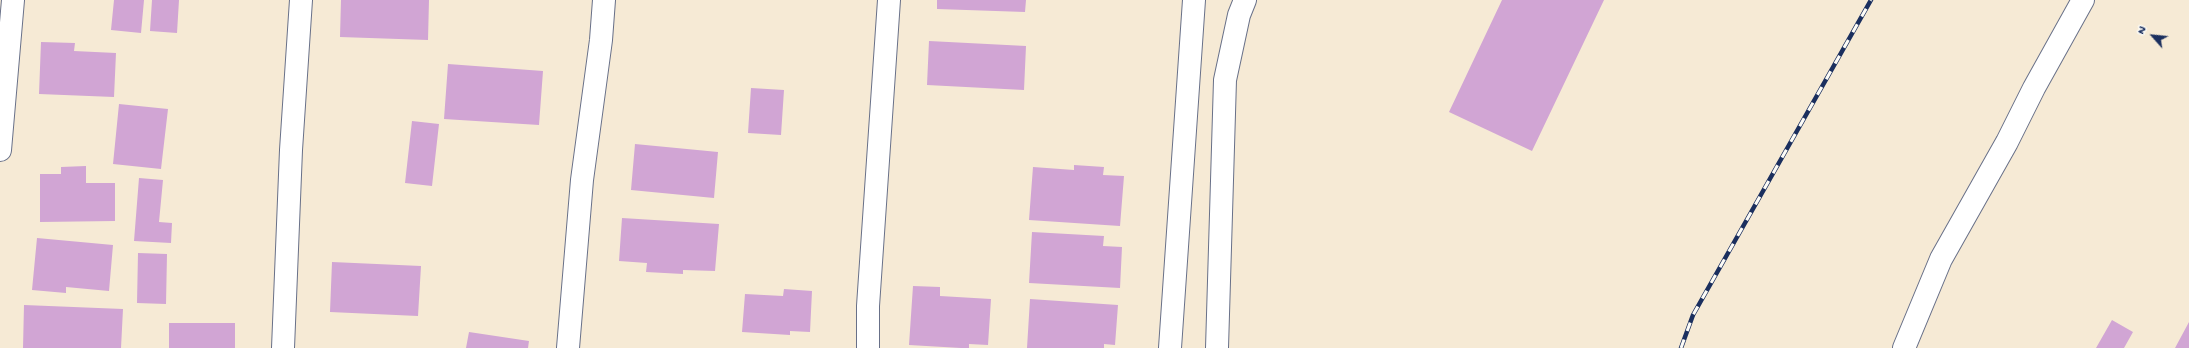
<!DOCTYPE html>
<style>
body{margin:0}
#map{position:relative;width:2189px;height:348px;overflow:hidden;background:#f6ead5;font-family:"Gochi Hand",sans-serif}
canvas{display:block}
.north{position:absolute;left:2133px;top:16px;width:40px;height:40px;-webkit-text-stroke:3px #fdfcf7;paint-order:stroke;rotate:297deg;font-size:11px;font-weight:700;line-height:16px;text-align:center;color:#1b2f5e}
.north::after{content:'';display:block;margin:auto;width:14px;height:18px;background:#1b2f5e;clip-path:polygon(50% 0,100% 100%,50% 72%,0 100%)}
</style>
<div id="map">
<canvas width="2189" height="348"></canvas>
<div class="north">N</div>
</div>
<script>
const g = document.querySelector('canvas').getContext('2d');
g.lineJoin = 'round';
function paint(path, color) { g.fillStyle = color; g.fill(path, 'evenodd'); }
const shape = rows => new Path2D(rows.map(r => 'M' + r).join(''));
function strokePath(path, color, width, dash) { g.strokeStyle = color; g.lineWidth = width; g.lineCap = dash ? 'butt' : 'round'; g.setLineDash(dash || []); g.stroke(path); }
const building = shape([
 [114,0,144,0,141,33,111,30],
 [152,0,179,0,177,33,150,31],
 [341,0,429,0,428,40,340,37],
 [937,0,1026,0,1025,12,937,9],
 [1502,0,1604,0,1532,151,1449,112],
 [929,41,1026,46,1024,90,927,85],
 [41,42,75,43,74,51,116,53,114,97,39,94],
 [448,64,543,71,539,125,444,119],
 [751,88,784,90,781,135,748,133],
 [119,104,168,109,161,169,113,164],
 [412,121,439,124,432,186,405,183],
 [635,144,718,152,714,198,631,190],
 [1074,165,1104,167,1103,175,1124,176,1120,226,1029,220,1033,167,1074,170],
 [86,166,86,183,115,183,115,221,40,222,40,174,61,174,61,167],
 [139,178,163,180,159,222,172,223,171,243,134,241],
 [622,218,719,224,715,271,683,270,683,274,646,272,647,263,619,261],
 [1032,232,1104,236,1103,246,1122,247,1120,288,1029,283],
 [37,238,113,245,109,291,66,287,66,293,32,290],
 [138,253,167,254,166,304,137,303],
 [332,262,421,266,418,316,330,312],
 [913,286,940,287,940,296,991,299,988,345,969,344,969,348,961,348,909,345],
 [784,289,812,291,810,332,790,331,790,335,742,332,745,294,783,296],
 [1030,299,1118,305,1115,345,1104,344,1104,348,1027,348],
 [24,305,123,309,121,348,23,348],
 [2112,320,2133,332,2124,348,2096,348],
 [2189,322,2189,348,2175,348],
 [169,323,235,323,235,348,169,348],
 [469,332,529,341,528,348,466,348]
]);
const minor = shape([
 [0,150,13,0],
 [283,348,291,150,301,0],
 [568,348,582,180,601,40,604,0],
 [868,348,868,306,889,0],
 [1170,348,1194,0],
 [1217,348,1225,80,1239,15,1245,0],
 [1904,348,1941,259,2007,142,2034,88,2083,0]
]);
const rail = shape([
 [1681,348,1693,315,1871,0]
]);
paint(building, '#d1a5d4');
strokePath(minor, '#687088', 24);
strokePath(minor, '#fff', 22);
strokePath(rail, '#1b2f5e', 4.5);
strokePath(rail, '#fdfcf7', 3, [9]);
</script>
